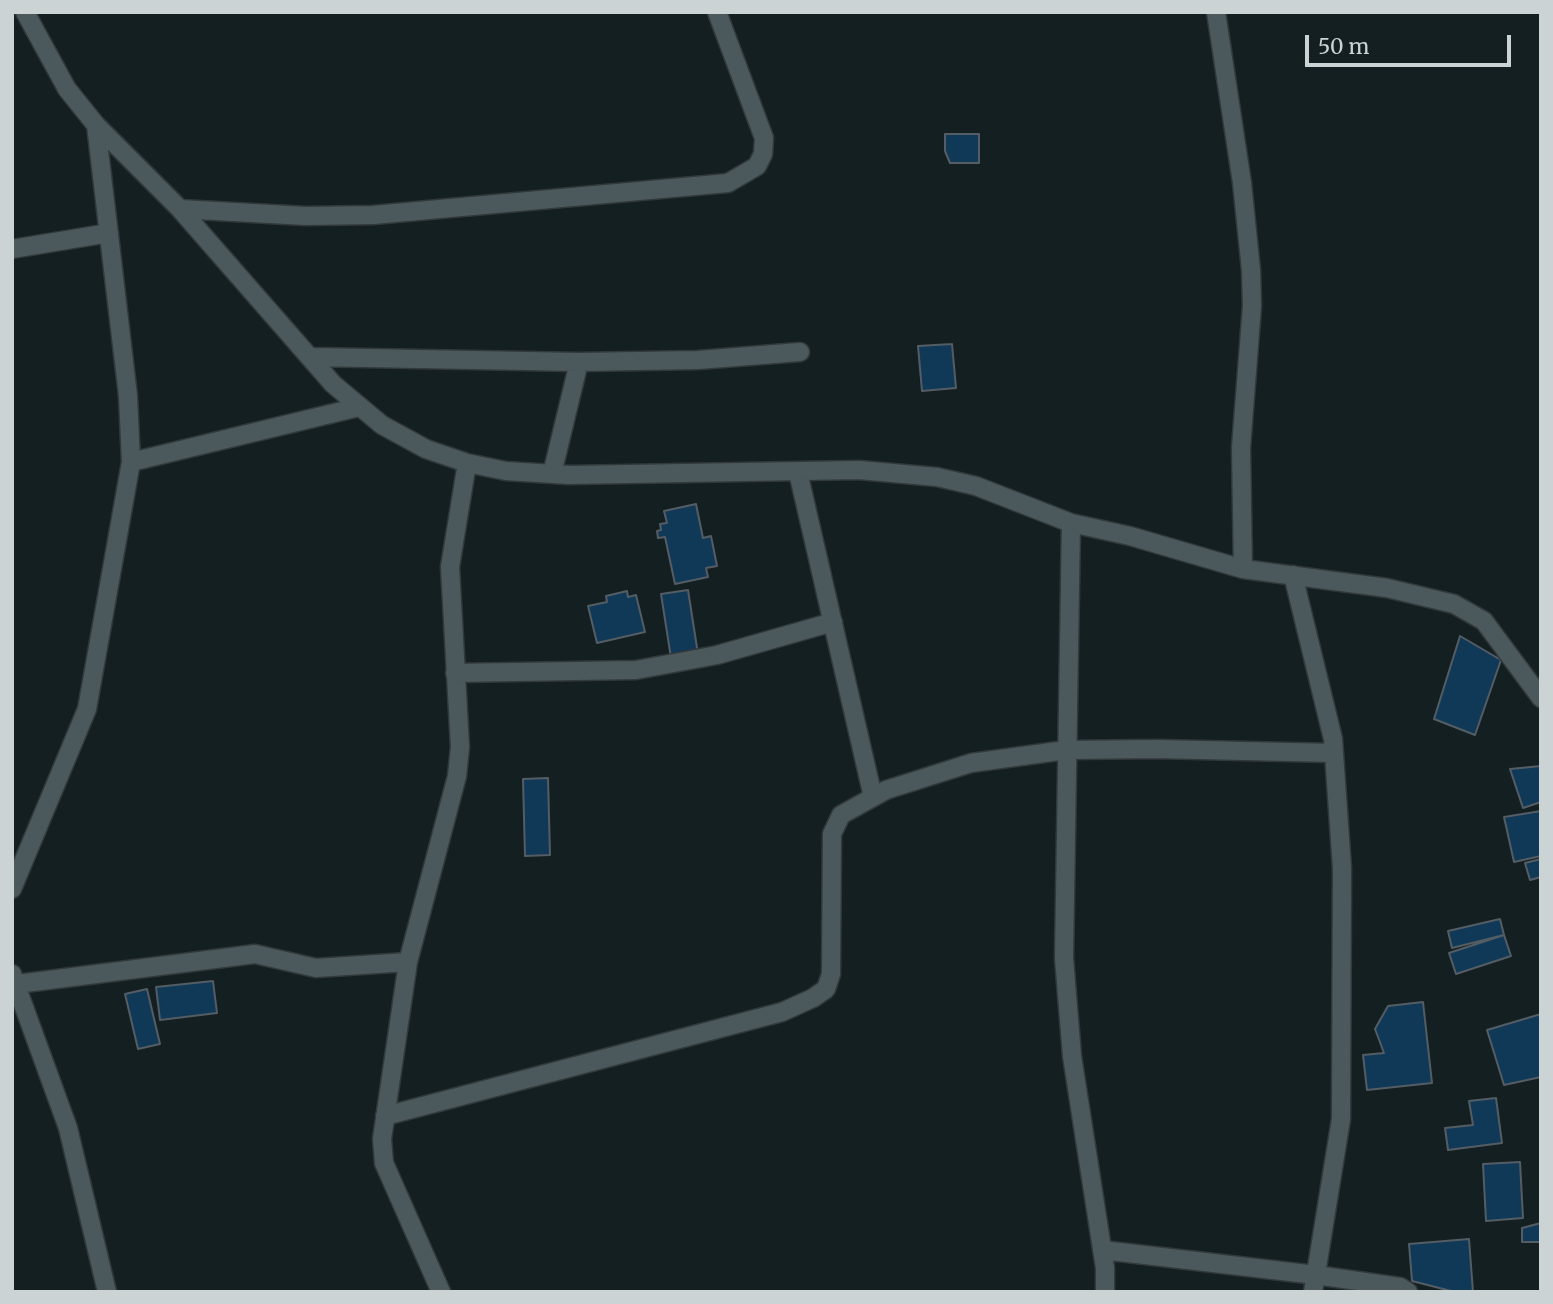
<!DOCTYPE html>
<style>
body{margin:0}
#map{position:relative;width:1553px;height:1304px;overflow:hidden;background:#141f22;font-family:Merriweather,serif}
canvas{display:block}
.frame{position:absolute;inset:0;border:14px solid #ccd3d5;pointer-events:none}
.scale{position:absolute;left:1305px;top:35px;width:206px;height:32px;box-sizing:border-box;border:4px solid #ccd3d5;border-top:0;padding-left:9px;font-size:21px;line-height:24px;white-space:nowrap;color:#ccd3d5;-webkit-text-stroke:5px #141f22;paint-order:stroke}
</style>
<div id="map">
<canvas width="1553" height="1304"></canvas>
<div class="frame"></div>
<div class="scale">50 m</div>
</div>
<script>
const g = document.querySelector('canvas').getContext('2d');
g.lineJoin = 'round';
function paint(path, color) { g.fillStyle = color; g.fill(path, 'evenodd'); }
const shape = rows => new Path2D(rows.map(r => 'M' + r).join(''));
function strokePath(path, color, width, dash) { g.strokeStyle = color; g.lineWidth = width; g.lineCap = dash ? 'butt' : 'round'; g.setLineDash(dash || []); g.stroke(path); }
const building = shape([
 [945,134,979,134,979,163,950,163,945,151,945,134],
 [952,344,956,388,922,391,918,346,952,344],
 [696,504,703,538,711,536,717,566,706,568,708,577,675,584,665,537,658,538,657,531,661,530,660,524,667,523,664,511,696,504],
 [688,590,698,654,671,658,661,594,688,590],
 [627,591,628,597,636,595,645,632,597,643,588,606,607,602,606,596,627,591],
 [1460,636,1501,660,1475,735,1434,719,1460,636],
 [1541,766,1541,802,1523,808,1510,769,1541,766],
 [548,778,550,855,525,856,523,779,548,778],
 [1541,811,1541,856,1514,862,1504,817,1541,811],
 [1541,859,1541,877,1530,880,1525,863,1541,859],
 [1500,919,1504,935,1452,948,1448,931,1500,919],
 [1504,935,1511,956,1456,974,1449,953,1504,935],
 [213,981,217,1013,160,1020,156,987,213,981],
 [147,989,160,1044,138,1049,125,994,147,989],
 [1423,1002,1432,1083,1367,1090,1363,1055,1384,1053,1375,1029,1388,1006,1423,1002],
 [1541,1014,1541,1077,1504,1085,1487,1030,1541,1014],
 [1496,1098,1502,1143,1448,1150,1445,1128,1473,1125,1469,1101,1496,1098],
 [1520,1162,1523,1218,1486,1221,1483,1164,1520,1162],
 [1541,1223,1541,1242,1522,1242,1522,1228,1541,1223],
 [1469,1239,1473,1292,1455,1292,1412,1281,1409,1244,1469,1239]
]);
const minor = shape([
 [25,12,67,89,96,125,180,209,333,384,382,425,426,449,467,463,506,471,569,475,859,470,937,477,976,486,1071,523,1130,536,1243,569,1387,588,1454,604,1484,621,1541,698],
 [1216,12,1242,183,1251,270,1252,306,1241,448,1243,569],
 [180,209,306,216,373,215,728,183,757,166,763,154,764,138,717,12],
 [12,249,109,233],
 [312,357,579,362,698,360,800,352],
 [131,462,359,407],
 [798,472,873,797],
 [552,474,579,362],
 [1071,523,1064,958,1072,1056,1105,1268,1105,1292],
 [1293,575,1333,739,1342,868,1341,1119,1313,1292],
 [455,673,636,670,717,655,833,622],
 [12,889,87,709,131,462,128,396,96,125],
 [12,974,68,1128,107,1292],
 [17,984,255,954,316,968,408,962],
 [385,1116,782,1012,813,998,826,989,831,974,832,834,841,815,886,790,971,763,1066,750,1156,749,1334,753],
 [1102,1250,1316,1275,1400,1287,1408,1292],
 [441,1292,384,1163,382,1139,408,962,457,776,460,747,450,567,467,463]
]);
paint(building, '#103958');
strokePath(building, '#545c64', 2);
strokePath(minor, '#32393b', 21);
strokePath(minor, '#4c595c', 18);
</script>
